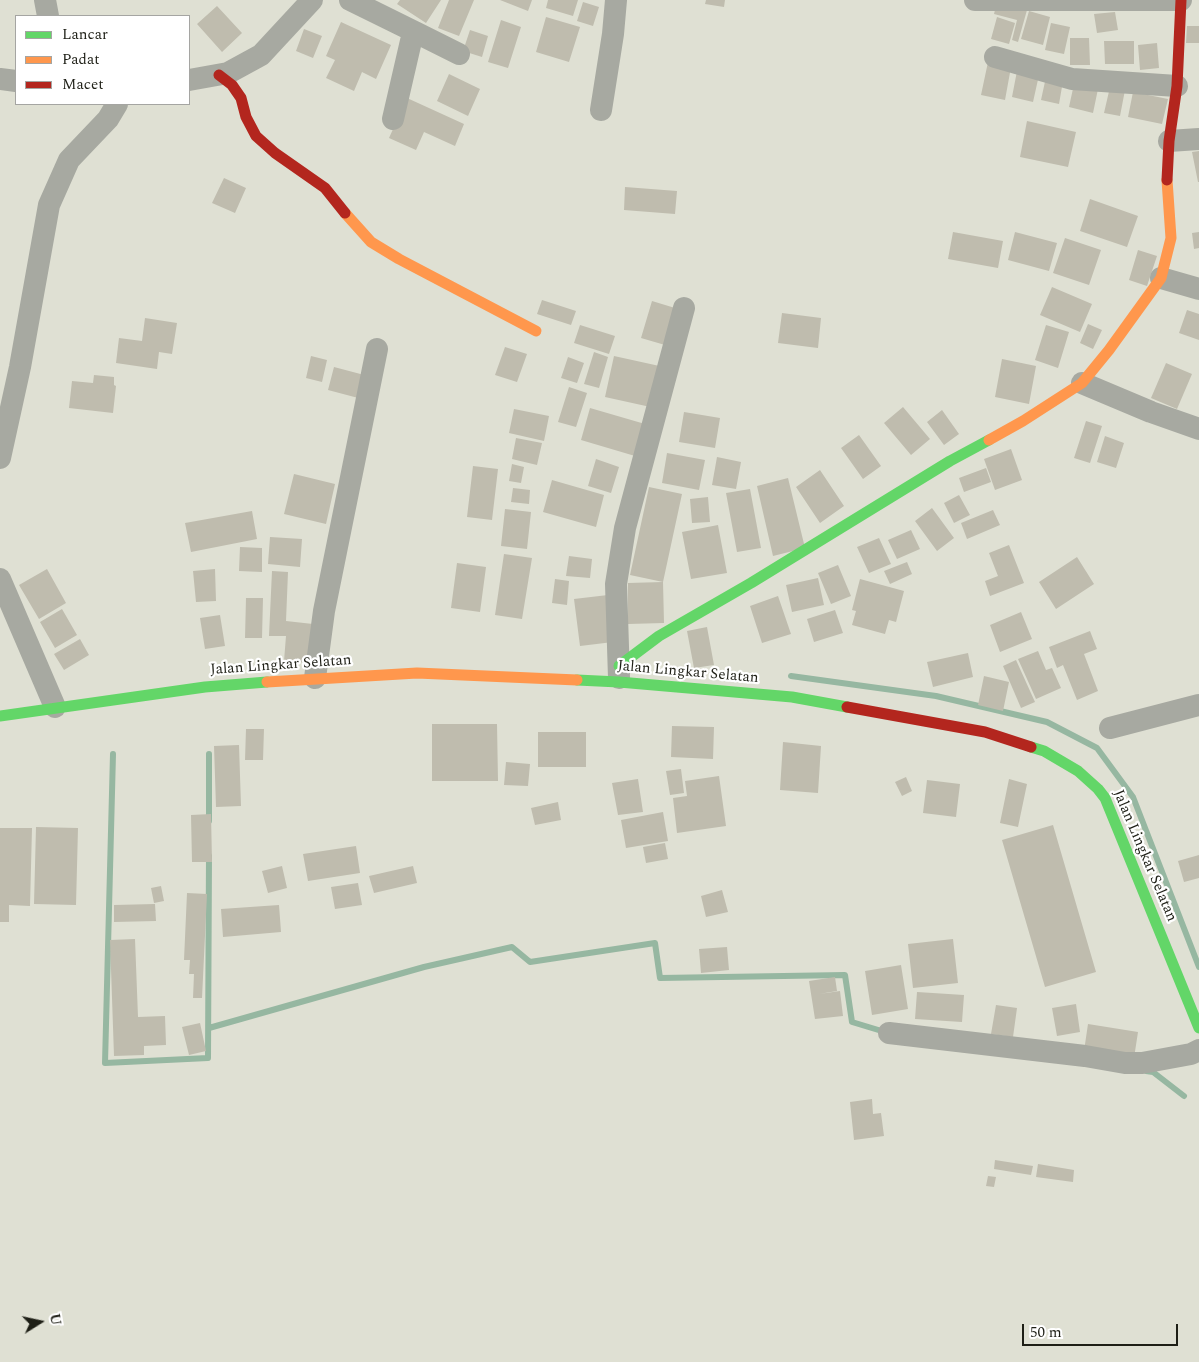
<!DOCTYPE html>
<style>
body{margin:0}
#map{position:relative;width:1199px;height:1362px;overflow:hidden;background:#dfe0d3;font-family:Spectral,serif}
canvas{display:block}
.legend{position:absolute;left:15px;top:15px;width:175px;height:90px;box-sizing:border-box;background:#fff;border:1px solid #a5a5a2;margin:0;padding:6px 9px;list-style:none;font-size:15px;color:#1e1f16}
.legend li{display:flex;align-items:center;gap:10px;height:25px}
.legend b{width:25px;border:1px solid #a5a5a2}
.north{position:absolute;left:15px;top:1297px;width:50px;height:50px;-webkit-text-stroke:4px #fff;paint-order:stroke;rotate:80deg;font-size:14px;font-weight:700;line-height:20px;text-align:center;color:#1e1f16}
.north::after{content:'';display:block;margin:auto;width:18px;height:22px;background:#1e1f16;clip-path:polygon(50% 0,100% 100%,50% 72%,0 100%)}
.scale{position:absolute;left:1022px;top:1324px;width:156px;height:22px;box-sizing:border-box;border:2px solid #1e1f16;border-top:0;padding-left:6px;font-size:15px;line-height:18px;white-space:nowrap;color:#1e1f16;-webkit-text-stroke:4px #fff;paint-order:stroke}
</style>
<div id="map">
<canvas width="1199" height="1362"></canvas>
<ul class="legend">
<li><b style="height:6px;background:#63d668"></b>Lancar</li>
<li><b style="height:6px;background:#ff974d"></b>Padat</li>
<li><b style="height:6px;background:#b3261e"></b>Macet</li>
</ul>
<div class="north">U</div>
<div class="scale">50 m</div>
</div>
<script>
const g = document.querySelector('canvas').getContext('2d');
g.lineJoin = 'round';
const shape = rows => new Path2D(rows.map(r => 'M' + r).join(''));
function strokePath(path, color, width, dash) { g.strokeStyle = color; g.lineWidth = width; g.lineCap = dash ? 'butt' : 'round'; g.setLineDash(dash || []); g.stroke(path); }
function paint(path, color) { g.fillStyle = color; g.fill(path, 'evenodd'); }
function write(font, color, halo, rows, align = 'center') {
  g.font = font + ' Spectral,serif'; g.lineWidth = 4.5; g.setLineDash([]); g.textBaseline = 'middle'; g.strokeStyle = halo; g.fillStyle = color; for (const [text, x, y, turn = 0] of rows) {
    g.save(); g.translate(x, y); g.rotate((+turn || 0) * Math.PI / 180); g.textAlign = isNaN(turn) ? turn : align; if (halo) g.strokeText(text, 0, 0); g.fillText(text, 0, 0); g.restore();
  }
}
const stream = shape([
 [791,676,936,696,1047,722,1097,748,1133,797,1199,967],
 [113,754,105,1063,208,1058,209,856],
 [209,754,209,821],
 [209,1028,424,967,512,947,530,962,655,943,660,978,845,975,852,1022,885,1032],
 [1146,1071,1153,1072,1184,1096]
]);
const building = shape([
 [400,0,441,0,426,23,397,4],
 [449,0,474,0,459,36,438,28],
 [500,0,532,0,528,11],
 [548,0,578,0,573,16,546,8],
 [706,0,725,0,724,7,705,4],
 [583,2,599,7,593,26,577,21],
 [997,2,1027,10,1018,42,1012,40,1017,20,994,14],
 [217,6,242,33,222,52,197,24],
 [1029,11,1050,17,1043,45,1021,39],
 [1115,12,1118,30,1097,33,1094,14],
 [546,17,580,27,569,62,536,52],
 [997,17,1015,23,1009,44,991,39],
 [501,20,521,27,508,68,488,62],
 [341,22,391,45,376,79,362,72,354,91,326,78,335,60,326,56],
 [1051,23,1070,27,1064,54,1045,50],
 [1187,26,1199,26,1199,43,1186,43],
 [304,29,322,36,313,58,296,51],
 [470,30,488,36,482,57,463,51],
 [1070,38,1089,38,1090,65,1070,65],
 [1104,41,1134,41,1134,64,1105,64],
 [1157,43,1159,68,1140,70,1138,45],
 [988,62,1011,67,1005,100,981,95],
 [1017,71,1039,75,1033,102,1012,97],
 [449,74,480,89,468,116,437,101],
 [1046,77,1063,81,1059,104,1041,100],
 [1074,84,1098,89,1093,113,1069,107],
 [1110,87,1125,90,1120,116,1104,113],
 [1133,92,1168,99,1162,124,1128,117],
 [407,98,464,124,455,146,424,132,416,150,389,138],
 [1027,121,1076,132,1068,167,1020,157],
 [1199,151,1199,182,1198,182,1192,152],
 [224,178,246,188,235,213,212,203],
 [625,187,677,191,675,214,624,210],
 [1090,199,1138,216,1127,247,1080,231],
 [953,232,1003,241,998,268,948,259],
 [1015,232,1057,243,1049,271,1008,260],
 [1199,232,1199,248,1194,249,1192,233],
 [1065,238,1101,250,1089,285,1053,273],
 [1138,250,1157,256,1147,286,1129,280],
 [1052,287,1092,304,1080,332,1040,315],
 [542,300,576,311,571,325,537,314],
 [652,301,675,308,665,345,641,338],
 [1187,310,1199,314,1199,340,1179,333],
 [782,313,821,318,818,348,778,343],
 [145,318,177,323,172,354,159,352,157,369,116,363,119,338,142,341],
 [1088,324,1102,330,1093,349,1080,343],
 [580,325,615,336,609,354,574,343],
 [1046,325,1069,332,1058,368,1035,360],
 [505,347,527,354,517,382,495,375],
 [594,352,608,357,599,388,584,384],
 [311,356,327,360,322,382,306,378],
 [614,356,664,367,655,408,605,397],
 [568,357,584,363,577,383,561,378],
 [1002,359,1036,366,1029,404,995,397],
 [1166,363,1192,374,1177,409,1151,398],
 [334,367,368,376,362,399,328,390],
 [94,375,114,377,114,385,116,386,113,413,69,408,72,381,93,383],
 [569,387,587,393,576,427,558,422],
 [903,407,930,439,911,455,884,423],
 [590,408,645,424,635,456,581,440],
 [514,409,549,416,544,441,509,433],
 [942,410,959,434,944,445,927,422],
 [684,412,720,418,715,448,679,442],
 [1086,421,1102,426,1090,463,1074,458],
 [859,435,881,466,863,479,841,448],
 [1105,436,1124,443,1116,468,1097,462],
 [516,438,542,443,537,465,512,459],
 [1011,449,1022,480,995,490,984,459],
 [667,453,705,460,699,490,662,483],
 [717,457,741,462,736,489,712,485],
 [596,459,619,467,611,493,588,486],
 [512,464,524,467,521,483,509,481],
 [473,466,498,469,492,520,467,517],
 [986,468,991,482,964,492,959,478],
 [820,470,844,506,820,523,796,487],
 [294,474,335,484,326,524,284,514],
 [788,478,805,548,773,556,757,486],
 [552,480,604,495,596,527,543,512],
 [649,487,682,494,663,582,630,575],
 [513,488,530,490,529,504,511,502],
 [750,489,761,548,737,552,726,493],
 [959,495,970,515,954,523,944,503],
 [708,497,710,522,692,523,690,499],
 [932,508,954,538,937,551,915,521],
 [505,509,531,512,527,549,501,546],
 [993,510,1000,525,967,539,961,523],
 [252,511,257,539,191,552,185,523],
 [718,525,727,573,691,579,682,532],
 [911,530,920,549,897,559,888,540],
 [270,537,302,539,300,567,268,564],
 [879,538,891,564,869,573,857,547],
 [1009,545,1024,583,990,596,985,581,998,576,989,553],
 [240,547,262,548,262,572,239,571],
 [504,554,532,558,522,619,495,615],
 [569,556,592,559,590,578,566,576],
 [1077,557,1094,584,1056,609,1039,582],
 [907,562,912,574,890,584,884,571],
 [457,563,486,567,480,612,451,608],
 [838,565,851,596,831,604,818,573],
 [47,569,66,603,39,619,19,585],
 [215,569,216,601,196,602,193,571],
 [272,571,288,572,286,621,313,624,310,663,284,661,286,636,269,636],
 [818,578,824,605,792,612,786,585],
 [555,579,569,581,567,605,552,603],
 [860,579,904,591,896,622,889,620,885,634,852,625,856,611,852,610],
 [663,582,664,623,628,624,628,583],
 [608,595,613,642,580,646,574,599],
 [778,596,791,634,762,643,750,606],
 [246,598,263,598,262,638,245,638],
 [62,609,77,635,55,648,40,622],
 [835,610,843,633,814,642,807,619],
 [1021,612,1032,639,1000,652,990,625],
 [220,615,225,646,205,649,200,618],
 [707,627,714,665,694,668,687,631],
 [1090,631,1097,649,1084,654,1098,691,1077,700,1063,665,1057,668,1049,647],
 [80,639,89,655,64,670,54,654],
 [1038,651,1046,670,1052,668,1061,688,1036,699,1018,659],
 [968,653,973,677,933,687,927,662],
 [1016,660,1035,702,1021,708,1003,666],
 [984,676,1009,682,1003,711,978,705],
 [432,724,497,724,498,781,432,781],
 [672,726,714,727,713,759,671,757],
 [246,729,264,729,263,760,245,760],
 [538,732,586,732,586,767,538,767],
 [783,742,821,746,818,793,780,790],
 [239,745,241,806,216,807,214,746],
 [506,762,530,764,528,786,504,785],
 [681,769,684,793,670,795,666,771],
 [719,776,726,826,677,833,673,798,687,796,685,781],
 [906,777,912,791,902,796,895,782],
 [638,779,643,812,618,815,612,783],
 [1009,779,1027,784,1018,827,1000,823],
 [927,780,960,784,956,817,923,813],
 [558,802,561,820,535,825,531,808],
 [663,812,668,841,626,848,621,820],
 [211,814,212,862,192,862,191,815],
 [1053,825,1096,972,1045,987,1002,840],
 [36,827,78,828,76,905,34,904],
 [0,828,32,828,30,906,9,905,9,922,0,922],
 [665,843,668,859,646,863,643,847],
 [356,846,360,873,308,881,303,854],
 [1199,855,1199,878,1184,882,1178,861],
 [282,866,287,888,268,893,262,871],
 [413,866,417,883,374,893,369,876],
 [358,883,362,905,335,909,331,887],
 [161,886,164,901,154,903,151,888],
 [722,890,728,912,706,917,701,896],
 [187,893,207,894,202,998,193,998,194,974,189,974,190,960,184,960],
 [155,904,156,921,114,922,114,905],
 [279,905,281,932,223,937,221,909],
 [135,939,138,1017,165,1016,166,1045,144,1046,144,1055,114,1056,110,940],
 [953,939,958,983,913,988,908,944],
 [727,947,729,970,701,973,699,949],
 [901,965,908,1009,872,1015,865,971],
 [835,977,837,991,819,994,840,991,843,1016,815,1019,809,981],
 [917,992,964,995,962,1022,915,1019],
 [1076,1004,1080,1032,1057,1036,1052,1008],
 [996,1005,1017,1008,1013,1037,991,1034],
 [200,1023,206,1051,189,1055,182,1027],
 [1088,1024,1138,1032,1134,1058,1084,1051],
 [872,1099,873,1114,881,1113,884,1136,854,1140,850,1102],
 [995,1160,1033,1166,1031,1175,994,1169],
 [1038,1164,1074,1170,1073,1182,1036,1177],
 [988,1176,996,1177,994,1187,986,1186]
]);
const street = shape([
 [45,0,48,16],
 [350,0,415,32,411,41,393,119],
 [975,0,1181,0],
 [415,32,459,54],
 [995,57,1072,79,1177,86],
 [0,79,16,81],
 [189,80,228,73,261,55,312,0],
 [601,110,613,34,616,0],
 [1169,141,1199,139],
 [1161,278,1199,289],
 [1082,383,1151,412,1199,429],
 [0,458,20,367,49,205,69,160,108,119,117,104],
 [0,579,55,707],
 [315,678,324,611,377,349],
 [619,678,616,584,625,528,684,308],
 [1110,728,1199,705],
 [889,1033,1085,1056,1125,1063,1142,1063,1191,1054,1199,1050]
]);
const fast = shape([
 [619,666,659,636,751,583,950,461,989,440],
 [577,680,619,682,792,697,847,707],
 [0,716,205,687,267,682],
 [1031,747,1044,751,1078,771,1098,789,1105,798,1199,1028]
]);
const slow = shape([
 [345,213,371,242,399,259,536,331],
 [989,440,1023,421,1082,383,1109,350,1161,278,1171,238,1167,180],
 [267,682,417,673,577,680]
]);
const jam = shape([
 [219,75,232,85,241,98,246,117,256,136,275,153,325,188,345,213],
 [1167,180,1169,141,1177,86,1181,0],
 [847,707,985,732,1031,747]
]);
const streetNames = [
 ["Jalan Lingkar Selatan",281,666,-4],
 ["Jalan Lingkar Selatan",688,673,5],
 ["Jalan Lingkar Selatan",1144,856,67]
];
strokePath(stream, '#96b7a1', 6);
paint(building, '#bfbcae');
strokePath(street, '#a7a9a1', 22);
strokePath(fast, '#63d668', 11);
strokePath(slow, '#ff974d', 11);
strokePath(jam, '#b3261e', 11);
write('15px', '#1e1f16', '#fff', streetNames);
</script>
